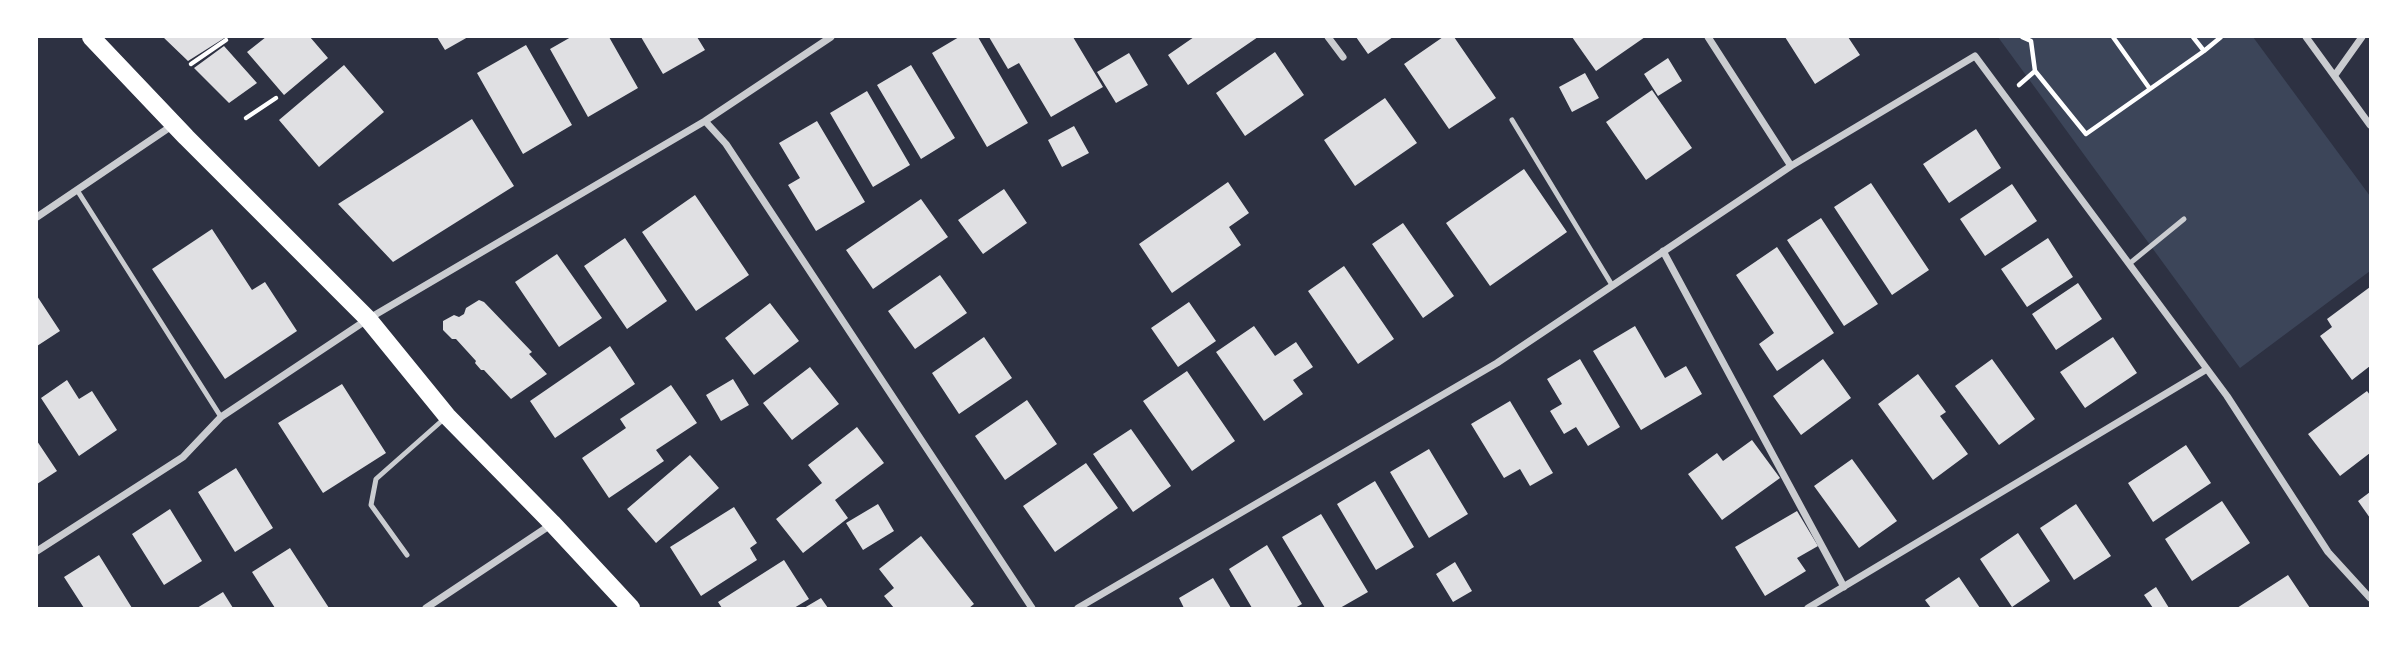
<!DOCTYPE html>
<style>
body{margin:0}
#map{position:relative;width:2407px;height:645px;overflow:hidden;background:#2d3142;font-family:"Fira Sans",sans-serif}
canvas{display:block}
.frame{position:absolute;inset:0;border:38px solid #fff;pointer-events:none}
</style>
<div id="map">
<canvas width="2407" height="645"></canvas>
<div class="frame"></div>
</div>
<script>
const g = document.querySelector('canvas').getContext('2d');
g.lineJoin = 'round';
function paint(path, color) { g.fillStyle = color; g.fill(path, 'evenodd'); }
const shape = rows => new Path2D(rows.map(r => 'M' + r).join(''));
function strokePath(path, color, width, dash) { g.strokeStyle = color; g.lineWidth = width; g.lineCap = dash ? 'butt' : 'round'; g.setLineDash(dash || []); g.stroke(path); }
const green = shape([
 [1998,37,2253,37,2370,196,2370,271,2240,368]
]);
const building = shape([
 [163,37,226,37,188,61],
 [266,37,310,37,328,58,284,95,247,52],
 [437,37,468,37,445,50],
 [571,37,609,37,638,88,588,117,550,49],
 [641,37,697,37,705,50,663,74],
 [959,37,978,37,1028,123,987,147,932,53],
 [989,37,1073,37,1103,87,1051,117,1019,63,1008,69],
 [1194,37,1258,37,1188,85,1168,55],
 [1356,37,1393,37,1368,54],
 [1443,37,1454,37,1496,98,1449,129,1404,64],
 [1572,37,1645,37,1596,71],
 [1785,37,1848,37,1860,55,1815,84],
 [526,45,572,125,523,154,477,73],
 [224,46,257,83,229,103,194,68],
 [1275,52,1304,95,1245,136,1216,93],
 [1129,53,1148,85,1116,103,1097,72],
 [1668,58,1682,81,1658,96,1644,74],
 [344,65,384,112,319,167,279,120],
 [911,65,955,138,921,159,877,85],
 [1585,73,1599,98,1572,112,1559,87],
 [1652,90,1692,148,1646,180,1606,122],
 [867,91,910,165,873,187,830,113],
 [1385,98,1417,143,1355,186,1324,140],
 [472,119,514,186,393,262,338,204],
 [817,121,865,202,816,231,788,185,800,178,779,143],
 [1074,126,1089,153,1062,167,1048,140],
 [1976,129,2001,168,1949,203,1923,164],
 [1524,169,1567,232,1490,286,1446,223],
 [1228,182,1249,213,1229,227,1241,245,1172,293,1139,244],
 [1871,183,1929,270,1892,295,1834,207],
 [2012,184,2037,221,1985,256,1960,219],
 [1004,189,1027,223,983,254,958,220],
 [695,195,749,275,696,311,642,232],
 [921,199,948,237,873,289,846,250],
 [1821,218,1878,304,1844,326,1787,240],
 [1403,223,1454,296,1423,318,1372,244],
 [212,229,252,290,265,282,297,331,225,379,152,269],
 [625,238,667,301,627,329,584,266],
 [2048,238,2073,277,2027,307,2001,269],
 [1777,247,1834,333,1777,371,1759,344,1774,333,1736,275],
 [557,254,602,318,559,347,515,282],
 [1344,266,1394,339,1358,364,1308,291],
 [940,275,967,313,915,349,888,311],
 [2078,283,2102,319,2056,350,2032,314],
 [2370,287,2370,366,2352,380,2320,336,2332,327,2327,319],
 [37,296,60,331,37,346],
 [479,300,484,302,532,352,529,354,547,374,511,399,484,370,481,370,475,363,476,361,456,339,452,339,443,330,443,321,454,315,459,317,464,314,466,308],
 [1189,302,1216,341,1178,367,1151,328],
 [770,303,799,341,754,375,725,338],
 [1254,326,1275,356,1296,342,1313,367,1293,380,1303,394,1264,421,1216,352],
 [1635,326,1665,378,1686,366,1702,394,1641,430,1593,351],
 [984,337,1012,378,959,414,932,373],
 [2113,337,2137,373,2085,408,2060,372],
 [610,346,635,384,555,438,530,401],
 [1580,359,1620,427,1588,446,1576,427,1564,434,1550,411,1562,404,1547,379],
 [1823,359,1851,398,1801,435,1773,396],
 [1992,359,2035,419,1999,445,1955,386],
 [810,367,839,404,792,440,763,403],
 [1187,371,1235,441,1192,471,1143,401],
 [1918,374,1946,412,1940,416,1968,454,1933,480,1878,404],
 [733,379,749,405,721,421,706,395],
 [67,380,79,399,92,391,117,430,79,456,41,398],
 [342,384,386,453,323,493,278,423],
 [671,385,697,423,656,450,664,461,609,498,582,458,626,428,620,419],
 [2367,391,2370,395,2370,453,2340,476,2308,434],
 [1027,400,1057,444,1005,480,975,436],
 [1510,401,1553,473,1530,486,1520,469,1504,478,1471,424],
 [857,427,884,463,835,500,848,518,803,553,776,519,822,483,808,465],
 [1131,429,1171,486,1133,512,1093,454],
 [1752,440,1780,478,1722,520,1688,474,1717,453,1723,461],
 [37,441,57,471,37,484],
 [2186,445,2211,483,2153,522,2128,483],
 [1429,449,1468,514,1429,538,1390,472],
 [690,455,719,488,656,543,627,509],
 [1852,459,1897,521,1859,548,1814,486],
 [1086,463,1118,508,1055,552,1023,506],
 [236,468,273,528,235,552,198,492],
 [1375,481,1414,547,1376,570,1337,504],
 [2370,492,2370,518,2358,501],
 [2222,501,2250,543,2192,581,2165,539],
 [878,504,894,531,863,550,846,523],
 [2076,504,2111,556,2074,580,2040,528],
 [734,507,757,543,750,548,757,560,701,596,670,547],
 [170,509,202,561,164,585,132,534],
 [1797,511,1818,546,1797,558,1806,571,1765,596,1735,547],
 [1321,514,1368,592,1340,608,1325,608,1282,537],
 [2018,533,2050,581,2012,607,1980,559],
 [921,536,974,604,969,608,894,608,884,596,894,588,879,569],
 [1267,545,1302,604,1295,608,1252,608,1229,569],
 [290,548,329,608,275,608,252,572],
 [99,555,132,608,84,608,64,577],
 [784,560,809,599,794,608,722,608,718,602],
 [1455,562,1472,591,1453,602,1436,574],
 [2288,575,2310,608,2237,608],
 [1959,577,1980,608,1931,608,1925,600],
 [1213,578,1231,608,1184,608,1179,598],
 [2156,587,2169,608,2153,608,2144,595],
 [223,592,233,608,197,608],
 [821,598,828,608,804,608]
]);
const path = shape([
 [2113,37,2150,89],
 [2193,37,2204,51],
 [191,64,226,40],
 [2035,71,2086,134,2204,51,2221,37],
 [2019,85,2035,71,2031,41,2022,37],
 [246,118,276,98]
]);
const service = shape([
 [1512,120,1612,285],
 [77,190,221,417],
 [2129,264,2184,219],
 [407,555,371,505,376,479,445,418]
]);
const minor = shape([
 [1328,37,1343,57],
 [1708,37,1791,166],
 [2306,37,2370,125],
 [2335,75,2362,37],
 [705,121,726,144,1032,608],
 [37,217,173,125],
 [1663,251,1844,587],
 [37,551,183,457,221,417,368,319,705,121,831,37],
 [426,608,552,524],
 [1078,608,1497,363,1791,166,1975,56,2227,396,2328,552,2370,598],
 [1808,608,2207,369]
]);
const primary = shape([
 [91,37,186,137,368,319,447,416,552,523,631,608]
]);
paint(green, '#3c4559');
paint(building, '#e0e0e3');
strokePath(path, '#fff', 4.5);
strokePath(service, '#caccd0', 5);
strokePath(minor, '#caccd0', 7);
strokePath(primary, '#fff', 18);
</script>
